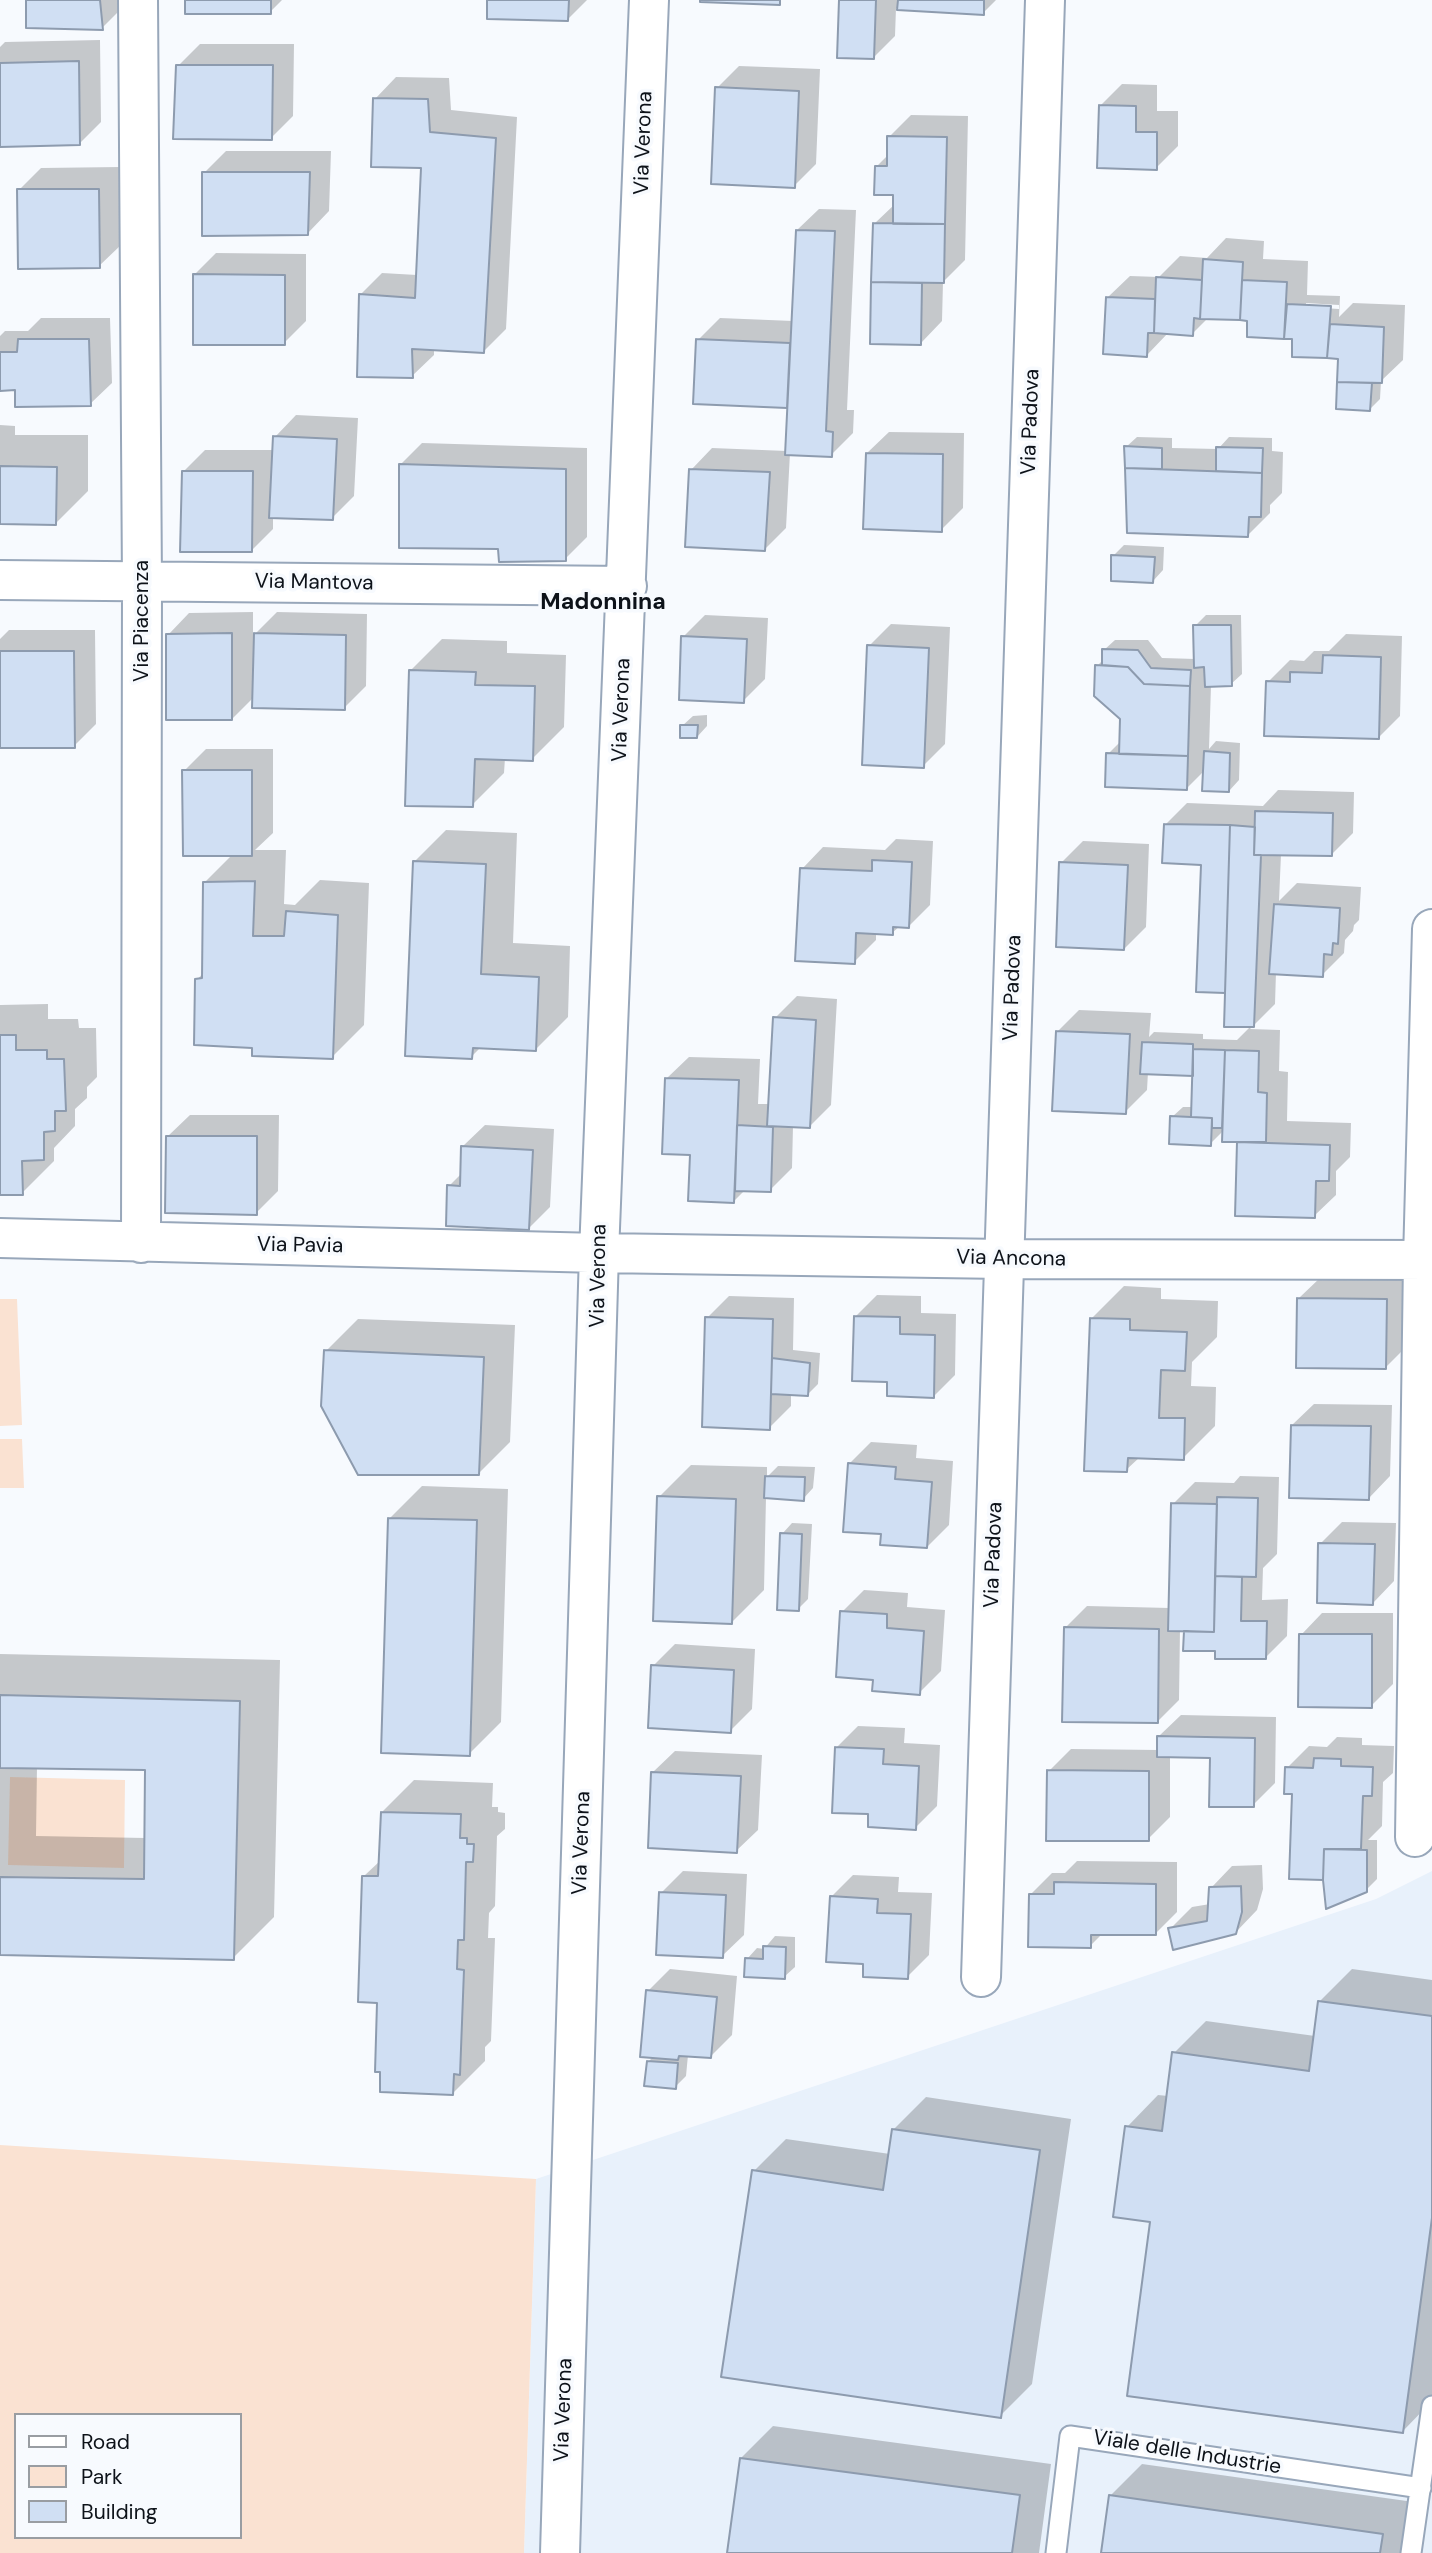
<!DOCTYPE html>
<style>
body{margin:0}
#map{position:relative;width:1432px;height:2553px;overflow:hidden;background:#f7fafe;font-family:"DM Sans",sans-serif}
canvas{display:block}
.legend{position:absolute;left:14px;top:2413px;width:228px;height:126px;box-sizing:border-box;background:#f7fafe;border:2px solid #999da2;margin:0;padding:9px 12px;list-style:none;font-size:21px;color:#0d1219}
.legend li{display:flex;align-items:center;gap:14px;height:35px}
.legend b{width:35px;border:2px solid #999da2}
</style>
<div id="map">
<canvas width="1432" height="2553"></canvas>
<ul class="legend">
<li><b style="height:9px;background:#fff"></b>Road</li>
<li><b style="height:19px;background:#fae2d2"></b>Park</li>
<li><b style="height:19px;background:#d0dff3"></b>Building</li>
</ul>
</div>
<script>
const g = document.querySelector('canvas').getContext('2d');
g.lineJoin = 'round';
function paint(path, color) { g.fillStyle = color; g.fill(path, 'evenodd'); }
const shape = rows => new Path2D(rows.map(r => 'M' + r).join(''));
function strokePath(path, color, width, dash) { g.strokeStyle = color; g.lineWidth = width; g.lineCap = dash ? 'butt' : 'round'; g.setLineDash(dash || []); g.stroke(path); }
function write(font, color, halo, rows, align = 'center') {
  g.font = font + ' "DM Sans",sans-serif'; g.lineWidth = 7; g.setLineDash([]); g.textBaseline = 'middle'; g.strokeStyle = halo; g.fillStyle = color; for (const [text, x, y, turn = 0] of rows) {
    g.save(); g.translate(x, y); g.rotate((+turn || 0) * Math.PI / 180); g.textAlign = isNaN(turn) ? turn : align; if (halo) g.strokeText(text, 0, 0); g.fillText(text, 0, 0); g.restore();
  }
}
const built = shape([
 [1432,1871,1432,2553,524,2553,536,2179,1376,1899]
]);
const green = shape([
 [0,1299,17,1299,22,1425,0,1426],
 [0,1439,22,1439,24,1488,0,1488],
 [10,1777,125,1780,124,1868,8,1865],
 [0,2145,536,2179,524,2553,0,2553],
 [16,2415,240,2415,240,2537,16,2537]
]);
const shadow = shape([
 [28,0,123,0,124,6,102,28],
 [187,0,282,0,270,12],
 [489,0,587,0,568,19],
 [841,0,996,0,983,13,896,8,895,36,873,58],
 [100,40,101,122,79,144,0,145,0,47,5,42],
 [200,44,294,44,293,116,271,138,178,66],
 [739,66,820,69,816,164,794,186,717,88],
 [396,77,449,78,451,110,517,117,506,329,484,351,434,348,434,355,412,376,360,295,382,273,417,275,423,166,375,99],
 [1122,84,1157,85,1157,111,1178,111,1178,146,1156,168,1100,106],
 [911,115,968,116,965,260,943,282,942,321,921,343,872,342,874,224,895,204,895,193,877,166,888,155,889,137],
 [226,151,331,151,329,211,308,233,204,173],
 [120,167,121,245,99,266,19,190,41,168],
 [819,209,856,210,847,410,854,410,853,433,831,455,790,453,786,528,765,549,691,470,712,448,787,451,789,406,695,402,698,340,720,318,793,321,797,230],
 [1226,238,1264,241,1263,259,1308,261,1307,295,1340,296,1339,317,1353,303,1405,305,1403,360,1381,381,1380,399,1370,409,1337,407,1340,357,1293,355,1294,338,1248,336,1249,319,1209,317,1192,334,1169,332,1147,355,1108,297,1130,276,1159,277,1180,256,1207,258],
 [1306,303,1339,305,1339,309,1306,307],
 [216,253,306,254,306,321,284,343,194,275],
 [41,318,110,318,112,383,90,404,17,388,0,389,0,336,5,331,28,331],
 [296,415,358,418,354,496,332,518,273,516,273,529,252,550,183,472,205,450,274,450,275,437],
 [0,425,15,426,15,435,88,435,88,491,56,523,0,522],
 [889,432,964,433,963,508,941,530,867,453],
 [1137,437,1172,438,1172,448,1218,449,1229,437,1272,438,1272,451,1283,452,1282,493,1270,505,1270,513,1248,535,1129,531,1126,447],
 [422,443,587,448,587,537,565,559,499,547,400,465],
 [1124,545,1164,547,1163,570,1153,581,1113,556],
 [253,612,253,636,277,612,367,614,366,686,344,708,254,697,232,719,168,635,189,613],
 [705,615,768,618,765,679,743,701,683,637],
 [1206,615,1241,615,1242,674,1231,684,1211,685,1209,749,1216,741,1240,743,1239,780,1229,791,1205,770,1187,788,1108,754,1121,741,1122,718,1097,666,1104,659,1104,650,1115,640,1148,640,1162,658,1196,659,1195,626],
 [891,624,950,627,945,744,923,766,869,646],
 [9,630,95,630,96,724,74,746,0,746,0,639],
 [1346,634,1402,636,1400,716,1378,738,1268,682,1290,660,1304,661,1314,651,1329,651],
 [442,639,507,641,507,653,566,655,564,727,532,759,505,758,504,773,472,805,410,671],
 [707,715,707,726,697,737,682,726,693,716],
 [206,749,273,749,273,833,255,850,286,850,284,904,295,905,320,880,369,883,364,1025,332,1057,253,1046,197,980,204,972,205,882,233,854,184,771],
 [1278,790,1354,792,1353,833,1331,855,1281,854,1279,901,1297,883,1361,887,1359,920,1354,925,1353,931,1345,940,1344,953,1322,975,1276,972,1275,1004,1250,1029,1280,1030,1279,1071,1288,1072,1287,1121,1351,1123,1350,1157,1336,1171,1336,1195,1314,1216,1237,1214,1238,1140,1224,1130,1210,1144,1172,1117,1183,1107,1193,1107,1194,1074,1148,1072,1147,1090,1125,1112,1058,1031,1079,1010,1151,1013,1149,1037,1154,1032,1203,1034,1203,1039,1237,1040,1251,1026,1227,992,1198,990,1203,863,1166,824,1187,803,1263,806],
 [446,830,517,833,513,943,570,946,568,1017,536,1049,481,1047,471,1057,414,862],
 [896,839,933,841,930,905,908,927,900,926,892,933,876,932,876,940,854,962,802,869,823,847,885,850],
 [1083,841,1149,844,1146,927,1124,949,1061,863],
 [797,996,837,999,831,1105,809,1127,793,1126,792,1168,770,1190,746,1189,734,1201,692,1154,667,1078,689,1057,760,1059,758,1104,770,1104,775,1018],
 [48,1004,48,1019,78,1019,79,1028,96,1028,97,1077,87,1087,87,1098,75,1109,75,1126,54,1148,54,1161,22,1193,0,1194,0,1005],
 [190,1115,279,1115,278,1191,256,1213,168,1136],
 [485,1125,554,1129,550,1207,529,1228,449,1186,462,1173,463,1146],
 [1321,1277,1409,1278,1407,1346,1386,1367,1299,1298],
 [1124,1286,1161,1288,1161,1299,1218,1301,1217,1337,1192,1362,1191,1386,1216,1387,1215,1426,1183,1458,1140,1457,1126,1470,1092,1318],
 [877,1295,921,1296,921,1313,956,1314,955,1375,933,1397,889,1380,856,1316],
 [729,1296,794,1298,793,1350,820,1353,818,1384,808,1394,791,1394,791,1406,769,1428,707,1318],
 [358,1319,515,1325,510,1442,478,1474,326,1351],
 [1314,1404,1392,1405,1390,1476,1369,1498,1292,1425],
 [871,1442,917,1445,916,1458,953,1461,949,1525,927,1547,882,1532,849,1464],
 [691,1465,767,1467,767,1477,778,1466,815,1467,813,1488,803,1499,766,1497,764,1590,732,1622,659,1497],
 [1240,1476,1279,1477,1277,1554,1263,1568,1262,1600,1288,1599,1287,1636,1265,1658,1217,1649,1186,1629,1180,1629,1179,1700,1157,1722,1065,1628,1087,1606,1170,1608,1173,1504,1195,1482,1234,1483],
 [422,1486,508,1489,501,1722,469,1754,390,1518],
 [1342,1522,1396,1523,1394,1581,1373,1603,1320,1544],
 [792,1523,812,1524,808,1599,798,1609,782,1534],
 [864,1590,908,1593,907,1607,945,1610,941,1671,919,1693,842,1612],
 [1322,1613,1393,1613,1393,1684,1371,1706,1301,1635],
 [675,1644,755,1649,752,1709,730,1731,653,1666],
 [0,1654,280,1660,274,1917,233,1958,0,1953],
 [37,1767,147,1768,146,1838,36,1836],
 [1181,1715,1276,1717,1275,1783,1253,1805,1212,1756,1170,1755,1170,1817,1148,1839,1049,1771,1071,1749,1159,1750,1159,1736],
 [858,1726,905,1728,904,1743,940,1745,937,1806,915,1828,870,1812,837,1747],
 [1337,1737,1362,1738,1362,1745,1394,1746,1393,1773,1383,1782,1382,1826,1368,1840,1377,1840,1377,1879,1366,1890,1325,1878,1287,1768,1309,1746,1327,1747],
 [675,1751,762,1755,758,1830,736,1851,653,1772],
 [414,1780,493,1783,492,1807,498,1807,498,1812,505,1813,505,1829,497,1836,495,1906,489,1913,488,1938,495,1938,491,2041,485,2047,485,2061,453,2093,378,2001,364,1876,381,1860,382,1812],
 [1077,1861,1177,1862,1177,1912,1155,1934,1103,1933,1090,1946,1030,1895,1052,1873,1065,1873],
 [1262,1865,1263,1889,1257,1910,1235,1933,1170,1929,1192,1907,1210,1904,1211,1888,1232,1866],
 [683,1871,747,1874,744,1935,722,1956,661,1893],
 [853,1875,899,1877,898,1892,932,1893,929,1955,907,1977,865,1962,831,1897],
 [775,1936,795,1937,795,1967,784,1977,747,1959,757,1948,764,1949],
 [670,1969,737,1976,732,2035,710,2057,688,2055,686,2076,675,2087,648,2062,654,2056,648,1991],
 [1352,1969,1432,1980,1432,2401,1403,2431,1152,2221,1127,2127,1158,2095,1168,2096,1174,2053,1206,2021,1315,2036,1320,2001],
 [926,2097,1071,2119,1032,2384,1000,2416,754,2171,786,2139,890,2154,894,2129],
 [773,2426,1051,2464,1039,2553,729,2553,741,2458],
 [1142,2464,1414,2502,1407,2553,1102,2553,1110,2496]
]);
const building = shape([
 [26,0,100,0,103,30,26,28,26,0],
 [185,0,271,0,271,14,185,14,185,0],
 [487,0,569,0,568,21,487,19,487,0],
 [700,0,780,0,780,5,700,2,700,0],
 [839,0,876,0,874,59,837,58,839,0],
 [898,0,984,0,984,15,897,10,898,0],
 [79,61,80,145,0,147,0,63,79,61],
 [176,65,273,65,272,140,173,139,176,65],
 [715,87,799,91,795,188,711,184,715,87],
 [373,98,428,99,430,132,496,138,484,353,412,349,413,378,357,377,359,294,415,298,421,168,371,167,373,98],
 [1099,105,1136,106,1136,132,1157,132,1157,170,1097,168,1099,105],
 [887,136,947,137,945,224,893,224,893,195,874,195,875,166,887,166,887,136],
 [202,172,310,172,308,235,202,236,202,172],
 [17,189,99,189,100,268,18,269,17,189],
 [873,223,945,224,944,283,871,282,873,223],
 [796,230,835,231,826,431,833,432,832,457,785,455,796,230],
 [1203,259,1243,262,1240,320,1200,319,1203,259],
 [193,274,285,275,285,345,193,345,193,274],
 [1156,277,1202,280,1200,319,1194,318,1193,336,1154,333,1156,277],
 [1242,280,1287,282,1284,339,1247,337,1247,321,1240,320,1242,280],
 [871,282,922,283,921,345,870,344,871,282],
 [1106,297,1155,299,1154,333,1148,333,1147,357,1103,354,1106,297],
 [1287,304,1331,306,1327,358,1292,357,1292,339,1284,339,1287,304],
 [1330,324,1384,327,1382,383,1337,382,1338,359,1327,358,1330,324],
 [18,339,89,339,91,406,15,407,15,390,0,391,0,352,17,352,18,339],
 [696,339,790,343,787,408,693,404,696,339],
 [1337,382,1372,383,1370,411,1336,409,1337,382],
 [273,436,337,439,333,520,269,518,273,436],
 [1124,446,1162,448,1162,469,1125,468,1124,446],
 [1216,447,1263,448,1262,473,1216,471,1216,447],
 [866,453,943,454,942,532,863,529,866,453],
 [399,464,566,469,566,561,499,562,498,549,399,548,399,464],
 [0,466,57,467,56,525,0,524,0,466],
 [1125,468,1262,473,1261,517,1249,517,1248,537,1127,533,1125,468],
 [689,469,770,472,765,551,685,547,689,469],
 [182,471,253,471,252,552,180,552,182,471],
 [1111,555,1155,557,1153,583,1111,581,1111,555],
 [1193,625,1231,625,1232,686,1205,687,1204,667,1194,668,1193,625],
 [232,633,232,720,166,720,166,634,232,633],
 [254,633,346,635,345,710,252,708,254,633],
 [681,636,747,639,744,703,679,700,681,636],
 [867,645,929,648,924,768,862,765,867,645],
 [1102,649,1138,650,1151,668,1191,670,1190,686,1144,684,1128,667,1102,665,1102,649],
 [0,651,74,651,75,748,0,748,0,651],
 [1323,655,1381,657,1379,739,1264,736,1266,681,1290,682,1290,672,1322,673,1323,655],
 [1095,665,1128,667,1144,684,1190,686,1188,756,1119,754,1120,719,1094,696,1095,665],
 [409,670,476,672,475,685,535,686,533,761,475,759,473,807,405,806,409,670],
 [680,725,698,725,697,738,680,738,680,725],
 [1204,751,1230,753,1229,792,1202,791,1204,751],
 [1106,753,1188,756,1187,790,1105,787,1106,753],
 [182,770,252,770,252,856,183,856,182,770],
 [1255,811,1333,813,1332,856,1254,855,1255,811],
 [1164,824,1230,825,1225,993,1196,992,1201,865,1162,863,1164,824],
 [1230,825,1255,827,1254,855,1261,855,1254,1027,1224,1027,1230,825],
 [872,860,912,862,909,928,893,927,893,935,856,933,855,964,795,961,800,868,872,871,872,860],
 [413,861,486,864,481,974,539,977,536,1051,473,1048,472,1059,405,1056,413,861],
 [1059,862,1128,865,1124,950,1056,947,1059,862],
 [255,881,253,936,284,936,286,911,338,915,333,1059,252,1056,252,1048,194,1045,195,979,202,978,203,882,255,881],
 [1274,904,1340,908,1338,944,1333,943,1332,955,1324,954,1323,977,1269,974,1274,904],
 [773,1017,816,1020,810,1128,767,1126,773,1017],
 [1056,1031,1130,1034,1126,1114,1052,1111,1056,1031],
 [0,1035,16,1035,16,1050,47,1050,47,1059,64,1059,66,1111,55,1111,55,1131,44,1132,44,1160,22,1161,23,1195,0,1195,0,1035],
 [1142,1042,1193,1044,1193,1076,1140,1074,1142,1042],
 [1193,1049,1225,1050,1222,1128,1212,1128,1212,1118,1191,1117,1193,1049],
 [1225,1050,1259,1051,1258,1092,1267,1093,1266,1142,1222,1142,1225,1050],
 [665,1078,739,1080,734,1203,688,1201,690,1155,662,1154,665,1078],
 [1170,1116,1212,1118,1211,1146,1169,1144,1170,1116],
 [737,1125,773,1127,771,1192,735,1191,737,1125],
 [166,1136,257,1136,257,1215,165,1213,166,1136],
 [1237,1142,1330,1145,1329,1181,1316,1181,1315,1218,1235,1216,1237,1142],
 [461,1146,533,1150,529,1230,446,1226,447,1185,460,1186,461,1146],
 [1297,1298,1387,1299,1386,1369,1296,1368,1297,1298],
 [854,1316,900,1317,900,1334,935,1335,934,1398,887,1396,887,1382,852,1381,854,1316],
 [705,1317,773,1319,770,1430,702,1427,705,1317],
 [1090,1318,1130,1319,1130,1330,1187,1332,1185,1371,1161,1370,1159,1418,1185,1418,1184,1460,1128,1458,1127,1472,1084,1471,1090,1318],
 [324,1350,484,1357,479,1475,358,1475,321,1406,324,1350],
 [772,1358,810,1363,808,1396,771,1394,772,1358],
 [1291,1425,1371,1426,1369,1500,1289,1498,1291,1425],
 [848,1463,896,1467,895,1479,932,1482,927,1548,880,1545,881,1534,843,1532,848,1463],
 [765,1476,805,1477,804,1501,764,1498,765,1476],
 [657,1496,736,1499,732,1624,653,1621,657,1496],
 [1217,1497,1258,1498,1256,1577,1215,1576,1217,1497],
 [1171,1503,1217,1504,1214,1632,1168,1631,1171,1503],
 [388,1518,477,1520,470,1756,381,1753,388,1518],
 [780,1533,802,1534,799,1611,777,1610,780,1533],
 [1318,1543,1375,1544,1373,1605,1317,1603,1318,1543],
 [1215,1576,1242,1577,1241,1621,1267,1621,1266,1659,1215,1659,1215,1651,1183,1651,1184,1631,1214,1632,1215,1576],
 [840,1611,887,1614,887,1628,924,1631,920,1695,872,1691,873,1680,836,1677,840,1611],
 [1064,1627,1159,1629,1158,1723,1062,1722,1064,1627],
 [1299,1634,1372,1634,1372,1708,1298,1707,1299,1634],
 [651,1665,734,1670,731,1733,648,1728,651,1665],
 [0,1695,240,1701,234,1960,0,1955,0,1877,144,1879,145,1770,0,1768,0,1695],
 [1157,1736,1255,1738,1254,1807,1209,1807,1210,1758,1157,1757,1157,1736],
 [835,1747,884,1749,883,1764,919,1766,916,1830,868,1827,868,1814,832,1813,835,1747],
 [1314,1758,1341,1759,1341,1766,1373,1767,1372,1796,1363,1796,1361,1849,1324,1849,1323,1880,1289,1879,1292,1794,1284,1794,1285,1767,1313,1768,1314,1758],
 [1047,1770,1149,1771,1149,1841,1046,1841,1047,1770],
 [651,1772,741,1776,737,1853,648,1848,651,1772],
 [381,1812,461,1814,460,1838,467,1838,467,1844,474,1844,473,1862,466,1862,464,1940,458,1940,457,1969,464,1970,460,2075,454,2074,453,2095,380,2092,380,2072,375,2072,377,2003,358,2002,362,1876,378,1876,381,1812],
 [1324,1849,1367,1850,1367,1892,1326,1909,1323,1880,1324,1849],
 [1054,1882,1156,1884,1156,1935,1091,1935,1091,1948,1028,1947,1029,1894,1054,1894,1054,1882],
 [1241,1886,1242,1912,1236,1934,1173,1950,1168,1928,1207,1921,1209,1887,1241,1886],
 [659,1892,726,1895,723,1958,656,1955,659,1892],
 [830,1896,878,1899,877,1913,911,1914,908,1979,863,1977,863,1964,826,1962,830,1896],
 [763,1946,786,1947,785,1979,744,1977,745,1958,763,1959,763,1946],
 [646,1990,717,1997,711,2058,679,2056,678,2060,640,2057,646,1990],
 [1318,2001,1432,2016,1432,2218,1403,2433,1127,2396,1150,2222,1113,2217,1125,2126,1162,2131,1172,2052,1309,2071,1318,2001],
 [647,2061,678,2063,676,2089,644,2086,647,2061],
 [892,2129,1040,2150,1001,2418,721,2377,752,2170,883,2190,892,2129],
 [740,2458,1020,2495,1012,2553,727,2553,740,2458],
 [1109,2495,1383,2534,1380,2553,1101,2553,1109,2495]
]);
const service = shape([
 [1056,2553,1070,2436,1421,2488],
 [1411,2553,1432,2406]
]);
const minor = shape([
 [138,0,142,582,141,1243],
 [0,580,627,586],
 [0,1238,599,1253,1004,1259,1432,1260],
 [1415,1837,1423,1260,1432,929],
 [981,1977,1045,0],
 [560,2553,599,1253,649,0]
]);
const streetNames = [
 ["Via Verona",644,143,-88],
 ["Via Padova",1031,422,-88],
 ["Via Mantova",314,583,1],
 ["Via Piacenza",142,621,-90],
 ["Via Verona",622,710,-88],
 ["Via Padova",1013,988,-88],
 ["Via Pavia",300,1246,1],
 ["Via Ancona",1011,1259,1],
 ["Via Verona",599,1276,-89],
 ["Via Padova",994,1555,-88],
 ["Via Verona",582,1843,-88],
 ["Via Verona",564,2410,-88],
 ["Viale delle Industrie",1187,2453,9]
];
const neighbourhoodNames = [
 ["Madonnina",603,603]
];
paint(built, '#e8f1fb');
paint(green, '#fae2d2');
paint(shadow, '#0003');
paint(building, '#d0dff3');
strokePath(building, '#8d9bae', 2);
strokePath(service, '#98a7ba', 23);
strokePath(minor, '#98a7ba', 42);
strokePath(service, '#fff', 19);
strokePath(minor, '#fff', 38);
write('21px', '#0d1219', '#f7fafe', streetNames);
write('bold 23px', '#0d1219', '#f7fafe', neighbourhoodNames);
</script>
